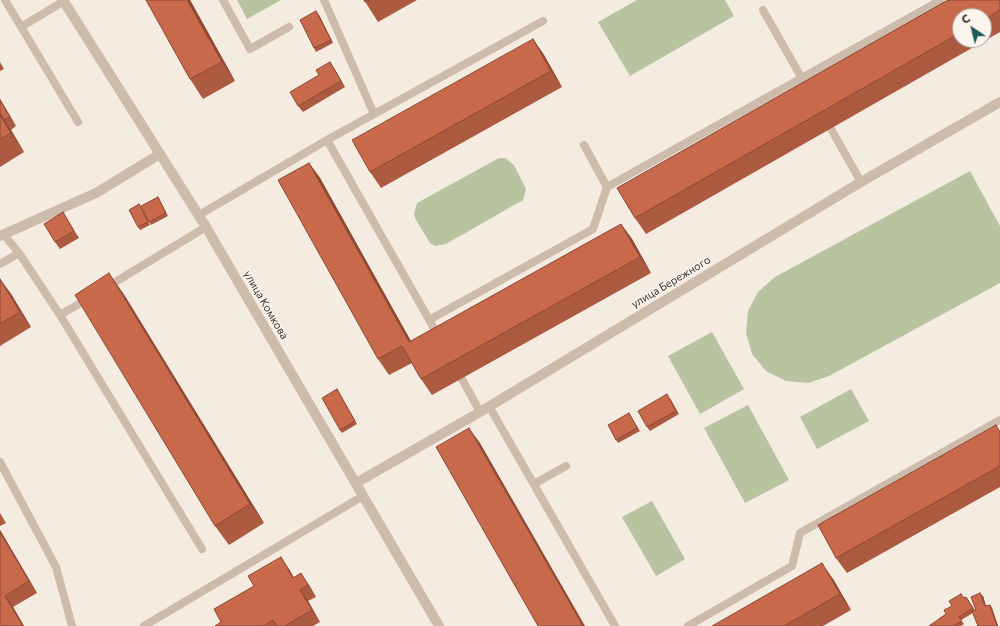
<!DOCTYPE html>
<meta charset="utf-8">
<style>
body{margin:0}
#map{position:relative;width:1000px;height:626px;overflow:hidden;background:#f4ebe1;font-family:Commissioner,sans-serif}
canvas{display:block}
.north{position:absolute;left:952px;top:8px;width:40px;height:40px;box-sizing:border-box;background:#fbf5ee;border:1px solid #aea6a0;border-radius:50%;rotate:325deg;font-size:11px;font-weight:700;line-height:16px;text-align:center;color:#3b302b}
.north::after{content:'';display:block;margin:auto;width:14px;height:18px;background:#1f5a5e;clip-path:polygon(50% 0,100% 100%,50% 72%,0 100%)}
</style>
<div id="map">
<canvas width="1000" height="626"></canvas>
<div class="north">С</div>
</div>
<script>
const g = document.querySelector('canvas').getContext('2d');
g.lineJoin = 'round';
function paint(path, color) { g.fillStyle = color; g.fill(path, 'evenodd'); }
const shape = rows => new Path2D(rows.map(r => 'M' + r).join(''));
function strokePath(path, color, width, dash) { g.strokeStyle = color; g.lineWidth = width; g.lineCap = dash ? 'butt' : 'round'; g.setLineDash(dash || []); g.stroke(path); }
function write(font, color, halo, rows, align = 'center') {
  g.font = font + ' Commissioner,sans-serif'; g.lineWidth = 3; g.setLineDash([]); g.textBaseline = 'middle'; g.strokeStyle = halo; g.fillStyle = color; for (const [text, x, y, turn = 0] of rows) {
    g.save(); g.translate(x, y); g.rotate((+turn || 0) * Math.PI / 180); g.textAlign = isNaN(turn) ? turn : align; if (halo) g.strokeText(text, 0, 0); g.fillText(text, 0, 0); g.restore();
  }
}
const green = shape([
 [237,0,281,0,247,19],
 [637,0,725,0,734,16,630,76,598,22],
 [499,158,505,158,514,165,526,189,523,200,446,244,435,246,430,243,416,220,414,214,417,203],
 [970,171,1000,226,1000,283,829,376,808,383,786,381,766,371,752,354,746,333,748,311,758,292,775,277],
 [712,332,744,389,700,414,668,356],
 [851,389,869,421,817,449,800,417],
 [748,405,789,480,745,503,704,428],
 [652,501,685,559,656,576,622,517]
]);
const service = shape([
 [5,0,78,122],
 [223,0,250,49,289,27],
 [324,0,374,114],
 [763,10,804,82],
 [21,27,64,1],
 [831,129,861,182],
 [327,140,439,337],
 [584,145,607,187],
 [199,215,327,140,543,21],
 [4,235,19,253,60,315,202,549],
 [0,264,19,253],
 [107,287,206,227],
 [60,315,89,298],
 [429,320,593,229,607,187,941,0],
 [462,379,480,412],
 [489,406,615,626],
 [0,462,56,567,72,626],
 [534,484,566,466],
 [144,626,363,496],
 [688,626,792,566,800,533,1000,420]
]);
const minor = shape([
 [63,0,206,227,439,626],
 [0,236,96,193,160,154],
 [356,483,480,412,861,182,1000,102]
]);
const wall = shape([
 [190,0,235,81,203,99,190,79],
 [364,0,417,0,378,22],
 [948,0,1000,0,1000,32,646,234,635,218,617,188],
 [960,16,984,16,984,40,960,40],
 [319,15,333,43,316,52,314,48],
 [533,39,544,55,562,87,381,188,370,172],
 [0,62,4,69,0,71],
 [330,62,345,87,303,112,298,106,319,75],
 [0,99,16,126,11,130,24,152,0,167],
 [309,163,320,178,411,341,621,224,632,239,651,273,432,395,421,379,412,363,389,375,378,359],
 [158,197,168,216,151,225,149,222],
 [139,204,150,225,140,230,138,227],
 [67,219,79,238,60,249,55,242],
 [0,279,11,294,31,327,0,346],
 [123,293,264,523,229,545,215,526],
 [337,389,357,424,342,433,340,430],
 [670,398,679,414,650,431,647,427],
 [629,413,640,431,618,443,616,440],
 [1000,431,1000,487,847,573,836,558],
 [0,513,6,523,0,526],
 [0,530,37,593,13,607,24,626,0,626],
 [289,569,294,578,309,585,316,597,308,601,320,622,313,626,215,626,221,622],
 [833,579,851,610,823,626,712,626],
 [983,596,986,606,990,605,992,608,998,626,978,626,973,613,961,620,964,624,961,626,929,626,946,614,966,597,975,610,976,610]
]);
const shadedWall = shape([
 [187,0,190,0,235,81,222,62],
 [316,11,319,15,333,43,331,40],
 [533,39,544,55,562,87,551,71],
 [330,62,334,68,345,87,341,81],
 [0,99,16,126,10,117,0,100],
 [0,112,4,120,11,130,24,152,11,133,0,115],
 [309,163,320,178,420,358,409,342],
 [621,224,632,239,651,273,640,257],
 [109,273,123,293,264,523,250,504],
 [0,279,11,294,31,327,20,312],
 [469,428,480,443,585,626,583,626],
 [0,530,37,593,29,581,0,532],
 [281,557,289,569,301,590,293,578],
 [822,563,833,579,851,610,840,594],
 [301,573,309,585,316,597,308,585],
 [300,590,308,601,320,622,312,610],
 [980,593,983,596,987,610,985,606],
 [5,596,13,607,24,626,23,626],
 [990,605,992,608,998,626,997,626]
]);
const building = shape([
 [146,0,187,0,222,62,190,79,146,0],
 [364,0,369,0,365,2,364,0],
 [948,0,1000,0,1000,10,984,20,984,16,960,16,960,33,635,218,617,188,948,0],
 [316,11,331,40,314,48,300,20,316,11],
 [533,39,551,71,370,172,352,140,533,39],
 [330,62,341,81,298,106,290,92,319,75,316,70,330,62],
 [0,100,10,117,4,120,0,113,0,100],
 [0,115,11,133,0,139,0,115],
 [309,163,409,342,621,224,640,257,421,379,402,346,378,359,278,180,309,163],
 [158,197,166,213,149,222,141,206,158,197],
 [139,204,148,222,138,227,129,210,139,204],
 [63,212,74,231,55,242,44,224,63,212],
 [109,273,250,504,215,526,75,295,109,273],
 [0,279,20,312,0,324,0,279],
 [337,389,355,421,340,430,322,398,337,389],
 [667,394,676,411,647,427,638,411,667,394],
 [629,413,637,428,616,440,608,425,629,413],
 [996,425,1000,432,1000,466,836,558,818,525,996,425],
 [469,428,583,626,538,626,436,447,469,428],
 [0,532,29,581,5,596,23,626,0,626,0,532],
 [281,557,293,578,301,573,308,585,300,590,312,610,285,626,277,626,273,620,263,626,215,626,221,622,214,609,254,586,248,576,281,557],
 [822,563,840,594,784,626,712,626,822,563],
 [980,593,985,606,990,605,997,626,978,626,972,611,976,610,971,597,980,593],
 [961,594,964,598,966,597,973,608,959,617,962,621,953,626,929,626,946,614,944,610,952,606,949,601,961,594]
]);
const streetNames = [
 ["улица Бережного",671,282,-31],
 ["улица Комкова",266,305,60]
];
paint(green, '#b8c4a0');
strokePath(service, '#cdbbac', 8);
strokePath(minor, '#cdbbac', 10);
paint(wall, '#ac5a40');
paint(shadedWall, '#8c4a34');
paint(building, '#c8694b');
strokePath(building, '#8c4a34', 1);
write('11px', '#3b302b', '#fbf5ee', streetNames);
</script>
